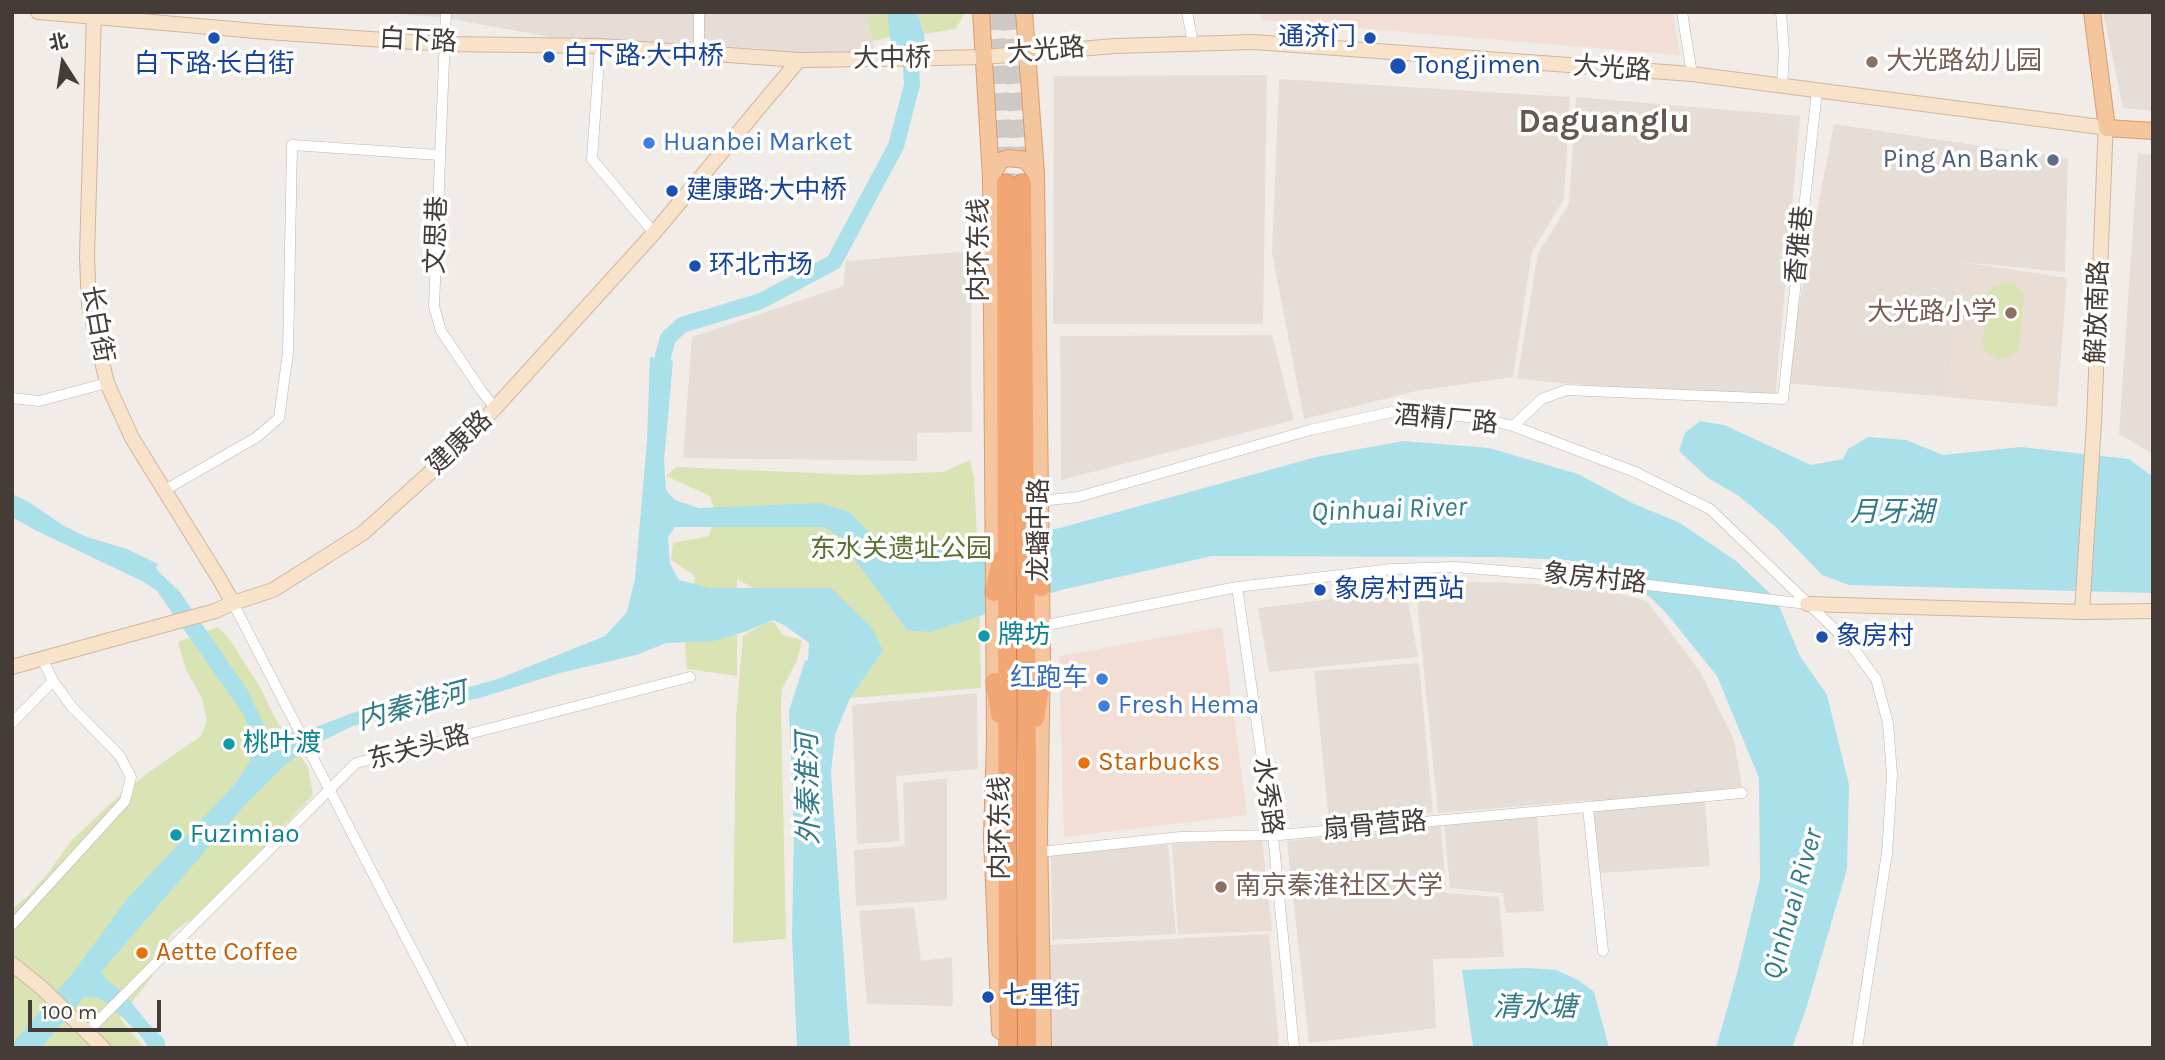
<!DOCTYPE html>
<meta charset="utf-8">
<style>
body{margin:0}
#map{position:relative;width:2165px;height:1060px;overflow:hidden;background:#f2ece8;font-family:Karla,"Noto Sans SC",sans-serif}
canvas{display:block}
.frame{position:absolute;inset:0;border:14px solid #453c37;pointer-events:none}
.north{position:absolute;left:28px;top:28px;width:70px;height:70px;-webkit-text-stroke:5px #fff;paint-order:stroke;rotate:348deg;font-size:19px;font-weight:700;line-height:28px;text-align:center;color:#453c37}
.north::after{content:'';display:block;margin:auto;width:24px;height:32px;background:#453c37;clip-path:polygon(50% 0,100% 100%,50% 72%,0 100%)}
.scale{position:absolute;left:28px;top:1000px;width:133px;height:32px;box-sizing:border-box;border:4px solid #453c37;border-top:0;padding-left:9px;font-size:21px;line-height:24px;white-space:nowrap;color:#453c37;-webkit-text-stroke:5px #fff;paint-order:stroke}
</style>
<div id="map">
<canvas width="2165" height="1060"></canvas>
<div class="frame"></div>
<div class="north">北</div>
<div class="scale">100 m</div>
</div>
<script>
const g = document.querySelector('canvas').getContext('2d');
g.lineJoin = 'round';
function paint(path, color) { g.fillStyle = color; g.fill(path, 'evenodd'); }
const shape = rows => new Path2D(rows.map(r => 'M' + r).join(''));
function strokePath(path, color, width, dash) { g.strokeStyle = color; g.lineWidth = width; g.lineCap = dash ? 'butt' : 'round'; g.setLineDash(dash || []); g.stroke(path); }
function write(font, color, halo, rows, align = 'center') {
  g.font = font + ' Karla,"Noto Sans SC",sans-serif'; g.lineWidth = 7; g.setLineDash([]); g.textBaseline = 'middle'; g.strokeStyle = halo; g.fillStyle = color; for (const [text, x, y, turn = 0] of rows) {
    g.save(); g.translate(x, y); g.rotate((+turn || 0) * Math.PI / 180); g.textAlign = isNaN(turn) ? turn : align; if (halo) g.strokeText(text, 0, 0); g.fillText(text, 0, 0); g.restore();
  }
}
const residential = shape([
 [379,12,867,12,876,59,799,60,756,48,699,54,600,46,446,18],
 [2103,12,2153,12,2153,111,2123,108],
 [1267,75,1263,324,1053,324,1054,76],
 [1279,79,1570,97,1564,199,1532,252,1513,377,1416,391,1304,419,1272,253],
 [1576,97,1800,116,1775,402,1517,379,1538,253,1569,204],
 [1834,124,2068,159,2065,272,1962,262,1948,397,1784,383],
 [2138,153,2153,155,2153,454,2119,434],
 [971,251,972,432,917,433,917,461,683,458,692,337,843,286,846,261],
 [1272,335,1294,420,1061,480,1060,336],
 [1415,582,1480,582,1590,586,1647,601,1701,673,1734,740,1742,787,1704,791,1710,866,1600,873,1592,800,1438,813],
 [1406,590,1418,657,1269,672,1258,608],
 [1419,663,1433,813,1329,822,1314,671],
 [977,693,978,769,896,776,900,841,857,844,852,705],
 [947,778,947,900,856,906,854,850,905,846,903,783],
 [1537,816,1544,911,1506,913,1503,893,1450,888,1444,825],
 [1441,826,1446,893,1499,897,1504,957,1433,959,1436,1028,1309,1043,1287,841],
 [1168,845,1176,934,1052,940,1051,853],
 [914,907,921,961,952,957,953,1006,867,1004,859,911],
 [1269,934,1279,1045,1266,1048,1051,1048,1050,945]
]);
const commercial = shape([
 [1261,12,1673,12,1680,55,1261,20],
 [1222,627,1247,815,1064,837,1059,656]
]);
const education = shape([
 [1962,262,2067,278,2057,407,1948,397],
 [1262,838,1272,931,1178,934,1172,844]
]);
const green = shape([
 [867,12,887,12,891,37,872,41],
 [917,12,965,12,956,29,924,34],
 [2008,282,2015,284,2024,294,2018,351,2006,358,2000,359,1986,352,1982,345,1988,295,1992,287],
 [970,460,974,478,979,579,981,688,850,698,883,651,831,588,754,588,737,579,737,676,687,669,685,647,695,576,671,560,673,543,709,536,716,513,710,496,666,476,676,467,860,475,943,472],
 [773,621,783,635,802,640,797,660,782,689,781,707,786,939,733,943,736,718,743,636,763,624],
 [218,627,230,640,261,689,276,720,308,767,313,795,208,906,171,934,151,978,120,1018,144,1048,12,1048,12,909,26,898,48,873,71,841,112,802,149,772,201,736,207,721,202,698,186,670,178,642]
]);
const water = shape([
 [887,12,917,12,924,34,926,58,893,59],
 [650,357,673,361,664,461,666,490,675,500,699,508,820,503,849,512,870,533,904,548,956,546,1060,528,1316,457,1403,441,1489,448,1578,474,1632,503,1680,523,1736,561,1776,599,1800,656,1827,695,1849,785,1847,869,1806,1009,1792,1048,1716,1048,1737,974,1760,879,1759,778,1717,676,1667,614,1650,597,1608,576,1569,560,1496,557,1212,556,1061,590,930,632,907,630,855,560,842,538,824,527,675,527,668,537,670,564,679,580,710,588,831,588,872,628,883,651,850,698,835,735,831,773,850,1048,797,1048,792,936,794,832,789,711,805,661,808,660,809,643,784,625,773,620,747,631,714,641,666,643,636,655,560,673,483,697,353,726,318,743,287,763,244,806,101,972,108,981,124,994,149,1024,164,1039,166,1048,149,1048,141,1036,114,1009,100,998,84,997,41,1048,12,1048,12,1044,72,974,128,898,235,784,250,762,251,742,245,717,157,591,144,582,37,531,12,517,12,494,29,502,64,526,87,537,127,549,158,564,156,567,158,571,180,592,248,691,263,723,272,737,313,728,355,712,418,695,462,689,498,679,605,636,627,612,635,579,647,441],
 [1700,421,1724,425,1811,465,1843,459,1848,449,1868,437,1906,440,1943,455,2021,447,2129,459,2153,477,2153,593,1849,585,1822,575,1777,528,1739,496,1708,478,1679,451,1685,433],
 [1527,968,1556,970,1578,980,1594,992,1609,1048,1462,1048,1473,1046,1462,970]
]);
const river = shape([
 [663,378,663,356,668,338,682,325,761,301,834,262,896,146,912,85,909,26,905,12]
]);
const highwayTunnel = shape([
 [995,12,1006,183],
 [1009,12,1022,183]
]);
const street = shape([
 [446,12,434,306,441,331,483,393,495,408],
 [1187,12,1193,43],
 [1682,12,1692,74],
 [1781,12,1784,52,1782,86],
 [600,46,592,159,654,233],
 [699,54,699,12],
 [12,398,39,401,107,383],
 [1513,426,1542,399,1566,390,1783,399,1817,91],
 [165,490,257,437,279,418,288,353,292,145,440,155],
 [1041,501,1078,497,1310,430,1396,411,1480,418,1513,426,1635,472,1710,509,1851,645,1876,679,1888,723,1892,775,1887,853,1857,1048],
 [1237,587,1273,835,1294,1048],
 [233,603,463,1048],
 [1042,626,1237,587,1392,569,1455,567,1590,578,1807,604],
 [12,723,53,681],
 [1588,808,1603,951],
 [1040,852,1180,837,1279,835,1742,793],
 [12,925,125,801,131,777,120,756,72,707,53,681,42,658],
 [87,1032,356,763,690,677]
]);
const secondary = shape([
 [38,12,267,32,444,44,600,46,799,60,876,59],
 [94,12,87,257,89,306,107,383,132,438,220,580,233,603],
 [938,58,984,57,1115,46,1254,42,1692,74,2116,129],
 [1807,604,2082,612,2153,611],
 [2082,612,2094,423,2106,120],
 [12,667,215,611,233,603,273,590,363,533,444,460,495,408,654,233,799,60],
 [12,964,42,988,103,1048]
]);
const primary = shape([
 [981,12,991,177,995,739,992,837,1000,1031],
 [1024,12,1036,174,1042,658,1039,832,1043,1048],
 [2092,12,2107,128,2153,131],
 [991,177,1000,161,1008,158,1026,160,1036,174]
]);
const highway = shape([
 [1006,183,1008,1048],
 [1022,183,1027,763,1027,1048],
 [1032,552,1041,587],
 [994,592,1001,560],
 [995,682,1000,714],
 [1035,718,1041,682]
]);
const secondaryBridge = shape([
 [876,59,938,58]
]);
const markers = [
 [214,38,7,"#1a4fb4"],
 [1370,38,7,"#1a4fb4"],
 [549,57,7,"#1a4fb4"],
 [1872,62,7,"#8d6e63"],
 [1398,66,9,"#1a4fb4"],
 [649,143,7,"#3f7fe0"],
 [2053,160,7,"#5c6f8a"],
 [672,191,7,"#1a4fb4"],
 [695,266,7,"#1a4fb4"],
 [2011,313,7,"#8d6e63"],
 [1320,590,7,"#1a4fb4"],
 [984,636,7,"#0f9aa8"],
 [1822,637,7,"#1a4fb4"],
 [1102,679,7,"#3f7fe0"],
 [1104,706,7,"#3f7fe0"],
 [229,744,7,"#0f9aa8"],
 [1084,763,7,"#e8710a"],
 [176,835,7,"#0f9aa8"],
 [1221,887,7,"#8d6e63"],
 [142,953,7,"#e8710a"],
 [988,997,7,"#1a4fb4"]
];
const transitNames = [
 ["通济门",1356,38,"right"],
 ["白下路·大中桥",563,57],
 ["白下路·长白街",214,65,"center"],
 ["Tongjimen",1414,66],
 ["建康路·大中桥",686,191],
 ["环北市场",709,266],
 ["象房村西站",1334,590],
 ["象房村",1836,637],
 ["七里街",1002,997]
];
const streetNames = [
 ["白下路",418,41,3],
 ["大光路",1046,51,-5],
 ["大中桥",892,59,-1],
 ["大光路",1612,69,4],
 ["文思巷",437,235,-88],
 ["香雅巷",1800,245,-84],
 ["内环东线",980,250,-90],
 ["解放南路",2098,312,-88],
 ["长白街",97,324,80],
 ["酒精厂路",1446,420,5],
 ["建康路",460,443,-44],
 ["龙蟠中路",1040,530,-90],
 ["象房村路",1595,579,6],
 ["东关头路",419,748,-15],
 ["水秀路",1267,796,82],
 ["扇骨营路",1375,826,-5],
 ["内环东线",1001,828,-90]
];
const educationNames = [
 ["大光路幼儿园",1886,62],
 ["大光路小学",1997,313,"right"],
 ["南京秦淮社区大学",1235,887]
];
const shopNames = [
 ["Huanbei Market",663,143],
 ["红跑车",1088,679,"right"],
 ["Fresh Hema",1118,706]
];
const serviceNames = [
 ["Ping An Bank",2039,160]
];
const parkNames = [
 ["东水关遗址公园",901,550]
];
const cultureNames = [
 ["牌坊",998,636],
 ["桃叶渡",243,744],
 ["Fuzimiao",190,835]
];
const foodNames = [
 ["Starbucks",1098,763],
 ["Aette Coffee",156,953]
];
const waterNames = [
 ["Qinhuai River",1389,510,-2],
 ["月牙湖",1892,513],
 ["内秦淮河",412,707,-15],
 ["外秦淮河",809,789,-91],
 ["Qinhuai River",1793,904,-74],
 ["清水塘",1535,1008]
];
const districtNames = [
 ["Daguanglu",1604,123]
];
paint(residential, '#e6ddd6');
paint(commercial, '#f2ded4');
paint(education, '#eaddd3');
paint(green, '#dae3b4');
paint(water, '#a9e0e9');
strokePath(river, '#a9e0e9', 16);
strokePath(highwayTunnel, '#cfc9c5', 18, [18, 9]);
strokePath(street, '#c0b5ae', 11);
strokePath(secondary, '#d1b69d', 16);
strokePath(primary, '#d99d6f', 18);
strokePath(highway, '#cf7845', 19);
strokePath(street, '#fff', 10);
strokePath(secondary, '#f9e2ca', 14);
strokePath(primary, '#f5c59e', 16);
strokePath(highway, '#f1a674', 18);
strokePath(secondaryBridge, '#d1b69d', 16, []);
strokePath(secondaryBridge, '#f9e2ca', 14);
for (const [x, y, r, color] of markers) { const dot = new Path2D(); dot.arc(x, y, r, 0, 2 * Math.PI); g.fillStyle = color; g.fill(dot); strokePath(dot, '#fff', 2.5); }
write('26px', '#164399', '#fff', transitNames, 'left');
write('26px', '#453c37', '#fff', streetNames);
write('26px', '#785e54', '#fff', educationNames, 'left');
write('26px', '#366cbe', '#fff', shopNames, 'left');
write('26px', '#4e5e75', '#fff', serviceNames, 'right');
write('26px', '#5a7130', '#fff', parkNames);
write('26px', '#0d838f', '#fff', cultureNames, 'left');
write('26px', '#c56008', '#fff', foodNames, 'left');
write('italic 28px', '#327b89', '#fff', waterNames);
write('bold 33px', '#66574f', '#fff', districtNames);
</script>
